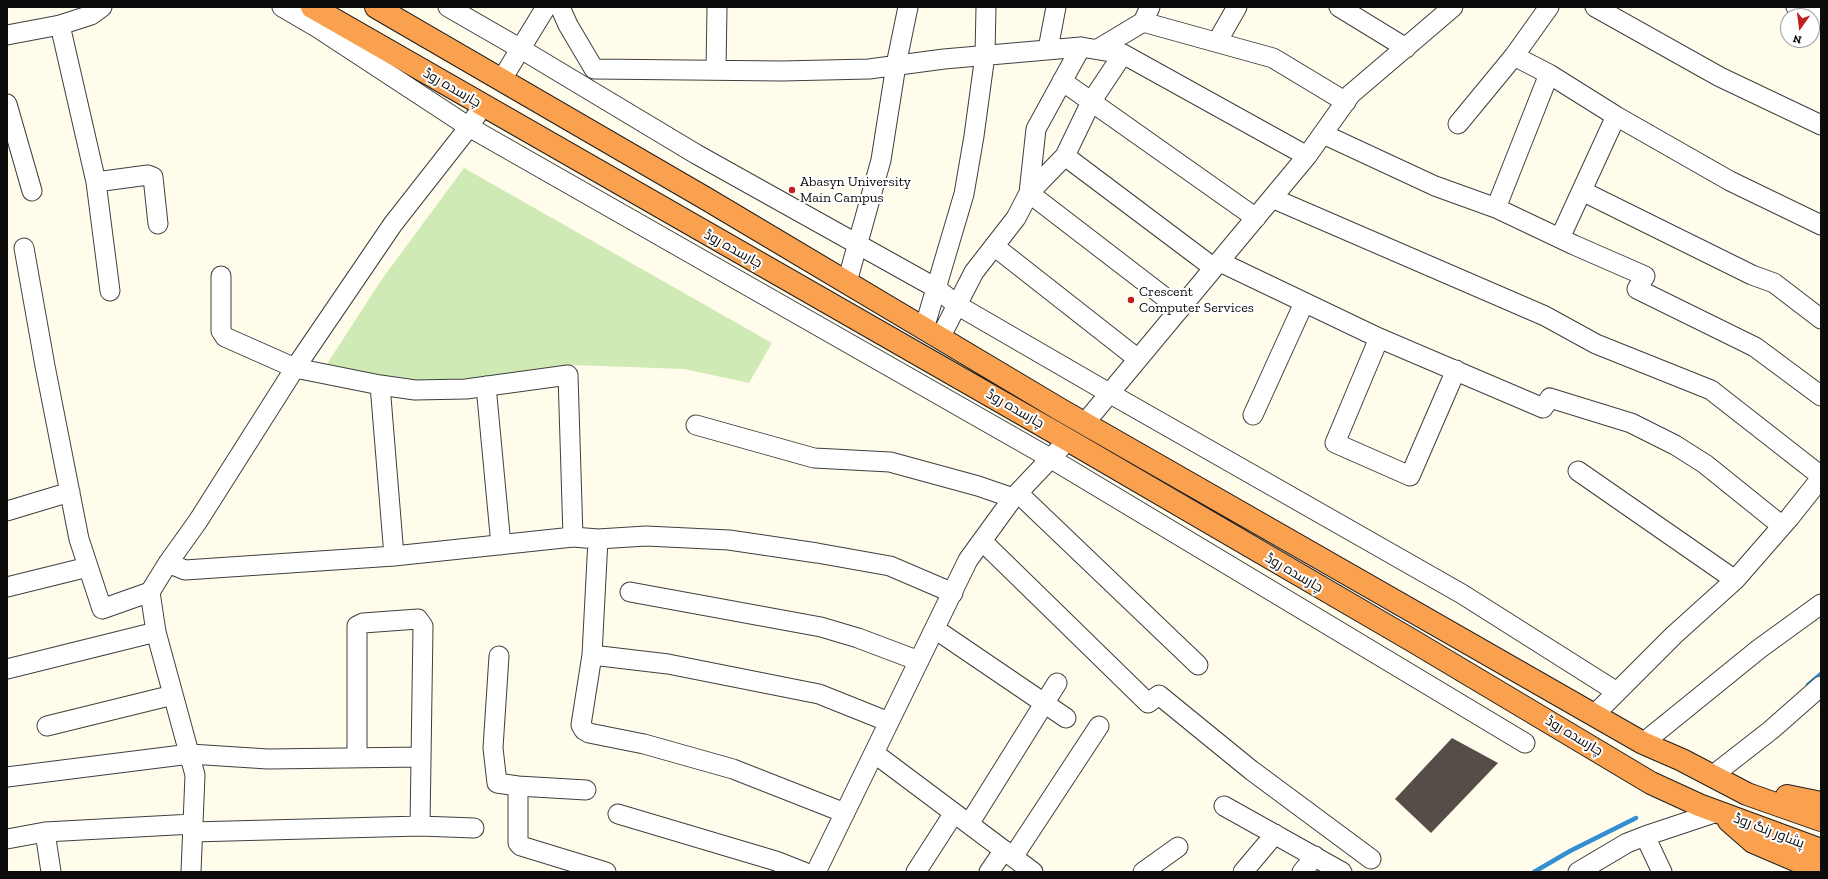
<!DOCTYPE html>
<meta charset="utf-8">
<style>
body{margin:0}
#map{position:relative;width:1828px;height:879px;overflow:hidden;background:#fffceb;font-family:"Zilla Slab",serif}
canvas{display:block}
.frame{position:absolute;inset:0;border:8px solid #0c0c0c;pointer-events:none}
.north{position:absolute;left:1780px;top:8px;width:40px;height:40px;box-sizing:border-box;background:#fff;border:1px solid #9e9e9e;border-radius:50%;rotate:194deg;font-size:11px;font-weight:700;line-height:16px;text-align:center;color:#0c0c0c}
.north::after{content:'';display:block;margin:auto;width:14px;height:18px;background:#c12023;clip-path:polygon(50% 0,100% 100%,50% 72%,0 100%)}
</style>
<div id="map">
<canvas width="1828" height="879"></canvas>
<div class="frame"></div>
<div class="north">N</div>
</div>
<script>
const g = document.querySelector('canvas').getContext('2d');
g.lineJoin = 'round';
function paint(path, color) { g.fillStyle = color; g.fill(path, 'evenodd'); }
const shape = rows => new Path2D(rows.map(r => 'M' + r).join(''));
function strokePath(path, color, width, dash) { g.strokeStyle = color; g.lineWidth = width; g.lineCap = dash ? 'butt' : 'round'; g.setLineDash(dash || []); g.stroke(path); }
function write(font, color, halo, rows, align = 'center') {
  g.font = font + ' "Zilla Slab",Cairo,serif'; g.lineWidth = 4; g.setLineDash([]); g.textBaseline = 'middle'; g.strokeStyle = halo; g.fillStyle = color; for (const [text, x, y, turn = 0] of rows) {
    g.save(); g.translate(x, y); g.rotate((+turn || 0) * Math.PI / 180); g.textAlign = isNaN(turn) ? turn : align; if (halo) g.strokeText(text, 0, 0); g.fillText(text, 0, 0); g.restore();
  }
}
const green = shape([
 [464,168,772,343,749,383,684,369,572,365,463,386,316,381,382,279]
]);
const stream = shape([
 [1808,685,1821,674],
 [1534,872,1570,851,1636,818]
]);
const building = shape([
 [1452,738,1498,763,1431,833,1395,799]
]);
const minor = shape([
 [282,7,318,28,469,127,1050,458,1525,743],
 [448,7,521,49,696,154,936,288,957,305,1109,393,1462,594,1617,692],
 [560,7,568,25,594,69,782,71,869,69,944,59,1081,47,1123,54],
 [1339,7,1406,48],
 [1595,7,1720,77,1821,125],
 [1796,7,1821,18],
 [1143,22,1150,7],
 [60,25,96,182,110,291],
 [7,35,60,25,91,15,102,7],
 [1217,42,1237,7],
 [1048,49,1056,7],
 [1098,49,1143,22,1273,58,1346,102],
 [1514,56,1549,74,1616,116,1730,181,1821,225],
 [716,70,717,7],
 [502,79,546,7],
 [1062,81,1256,218],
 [7,104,32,191],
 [1458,124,1514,56,1549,7],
 [1323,134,1435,186,1496,208,1574,245,1645,276,1637,289,1755,347,1821,396],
 [1065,156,1091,102,1123,54,1307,156],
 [96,182,148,175,153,177,158,224],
 [1582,191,1752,275,1774,283,1821,319],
 [1272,198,1545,316,1596,344,1711,390,1821,476],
 [1496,208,1549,74],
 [1560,238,1616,116],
 [994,246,1138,359],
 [24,248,45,366,79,539,102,609,150,592],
 [1220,262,1379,338,1543,408,1550,398,1631,423,1675,445,1705,464,1782,526],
 [221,276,221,331,225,337,295,368,380,385,415,390,466,389,568,375,573,537,598,539,592,655,668,664,819,694,889,722],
 [847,282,881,160,896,65,908,7],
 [1180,309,1029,193,1065,156,1214,268],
 [924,329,964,194,974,136,985,55,986,7],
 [940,338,974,272,1016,218,1029,193,1036,129,1081,47],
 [1379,338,1335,443,1410,476,1456,370],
 [380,385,394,556],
 [486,386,501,545],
 [1253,415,1304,303],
 [1084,424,1307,156,1351,94,1453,7],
 [696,425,814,458,890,462,978,486,1013,498],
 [1578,471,1735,580],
 [1018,493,1198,665],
 [7,511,70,492],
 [598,539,646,536,729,540,817,553,890,566,953,593],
 [982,541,1148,703,1159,695,1251,770,1371,859],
 [168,563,185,570,394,556,573,537],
 [7,587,88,567],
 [630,592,821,627,858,638,919,661],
 [935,629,1066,718],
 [592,655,581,725,584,730,589,733,644,744,733,769,845,813],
 [499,656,493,748,497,783,518,786,586,790],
 [7,669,156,632],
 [1594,715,1674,635,1735,580,1790,517,1821,478],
 [47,726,173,695],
 [1643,743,1759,649,1821,604],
 [874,753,1033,872],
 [357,758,357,626,363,623,418,619,423,626,420,826],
 [1712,776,1771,730,1821,686],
 [7,777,190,754,268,759,421,757],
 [518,786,518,843,521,846,606,872],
 [1224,806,1342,872],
 [618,814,776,861,804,872],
 [969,824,1057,683],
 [45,832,51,872],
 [192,832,420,826,474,828],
 [1645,836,1662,872],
 [7,839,45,832,193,824],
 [1013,857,1099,726],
 [191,872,195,775,156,632,150,592,168,563,198,521,295,368,393,224,469,127,483,105],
 [816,872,968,560,1013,498,1068,440],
 [916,872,954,813],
 [989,872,1004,850],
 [1143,872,1178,847],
 [1243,872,1275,834],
 [1302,872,1315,856],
 [1578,872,1627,843,1645,836,1717,812]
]);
const highway = shape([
 [312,7,1068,440,1413,641,1651,783,1699,805,1821,850],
 [376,7,705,198,1061,410,1643,743,1682,760,1747,794,1821,820],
 [1787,796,1821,803],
 [1729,821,1753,842,1821,871]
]);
const markers = [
 [792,190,4,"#c12023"],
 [1131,300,4,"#c12023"]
];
const streetNames = [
 ["چارسدہ روڈ",452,88,30],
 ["چارسدہ روڈ",733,249,29],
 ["چارسدہ روڈ",1015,409,30],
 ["چارسدہ روڈ",1294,573,30],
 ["چارسدہ روڈ",1574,736,31],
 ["پشاور رنگ روڈ",1769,831,21]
];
const poiNames = [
 ["Abasyn University",800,182],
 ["Main Campus",800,198],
 ["Crescent",1139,292],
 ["Computer Services",1139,308]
];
paint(green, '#cfeab4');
strokePath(stream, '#328fd2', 4.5);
paint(building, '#554d48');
strokePath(minor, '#3f3f3f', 21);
strokePath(highway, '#1d1d1d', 24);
strokePath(minor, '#fff', 19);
strokePath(highway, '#faa14f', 22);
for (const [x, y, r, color] of markers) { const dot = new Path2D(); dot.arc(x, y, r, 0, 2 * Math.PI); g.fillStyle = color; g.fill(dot); strokePath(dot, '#fff', 1.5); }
write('14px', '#0c0c0c', '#fff', streetNames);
write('14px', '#0c0c0c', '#fff', poiNames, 'left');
</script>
